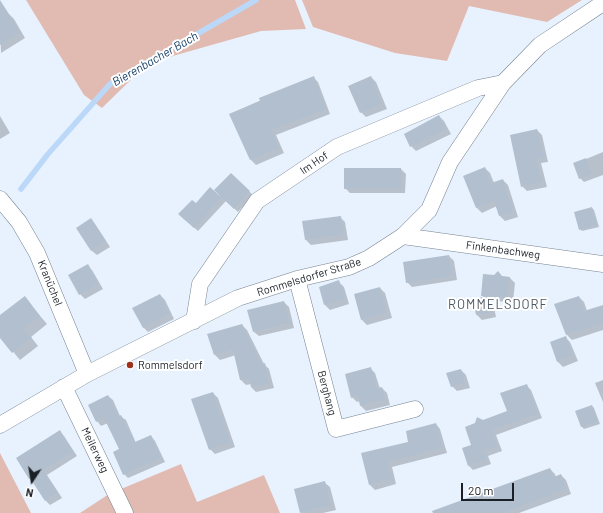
<!DOCTYPE html>
<meta charset="utf-8">
<style>
body{margin:0}
#map{position:relative;width:603px;height:513px;overflow:hidden;background:#e7f2fe;font-family:Barlow,sans-serif}
canvas{display:block}
.north{position:absolute;left:12px;top:461px;width:40px;height:40px;-webkit-text-stroke:3px #fff;paint-order:stroke;rotate:192deg;font-size:11px;font-weight:700;line-height:16px;text-align:center;color:#1b2026}
.north::after{content:'';display:block;margin:auto;width:14px;height:18px;background:#1b2026;clip-path:polygon(50% 0,100% 100%,50% 72%,0 100%)}
.scale{position:absolute;left:461px;top:483px;width:53px;height:18px;box-sizing:border-box;border:2px solid #1b2026;border-top:0;padding-left:5px;font-size:12px;line-height:14px;white-space:nowrap;color:#1b2026;-webkit-text-stroke:3px #fff;paint-order:stroke}
</style>
<div id="map">
<canvas width="603" height="513"></canvas>
<div class="north">N</div>
<div class="scale">20 m</div>
</div>
<script>
const g = document.querySelector('canvas').getContext('2d');
g.lineJoin = 'round';
function paint(path, color) { g.fillStyle = color; g.fill(path, 'evenodd'); }
const shape = rows => new Path2D(rows.map(r => 'M' + r).join(''));
function strokePath(path, color, width, dash) { g.strokeStyle = color; g.lineWidth = width; g.lineCap = dash ? 'butt' : 'round'; g.setLineDash(dash || []); g.stroke(path); }
function write(font, color, halo, rows, align = 'center') {
  g.font = font + ' Barlow,sans-serif'; g.lineWidth = 4; g.setLineDash([]); g.textBaseline = 'middle'; g.strokeStyle = halo; g.fillStyle = color; for (const [text, x, y, turn = 0] of rows) {
    g.save(); g.translate(x, y); g.rotate((+turn || 0) * Math.PI / 180); g.textAlign = isNaN(turn) ? turn : align; if (halo) g.strokeText(text, 0, 0); g.fillText(text, 0, 0); g.restore();
  }
}
const green = shape([
 [26,0,295,0,306,29,261,31,148,63,102,108,84,95],
 [302,0,582,0,547,22,469,6,447,61,395,53,313,27],
 [0,453,31,513,0,513],
 [181,464,197,502,264,475,280,513,132,513,121,489],
 [109,494,117,513,80,513]
]);
const shadow = shape([
 [9,14,14,19,25,38,1,53,0,20],
 [313,77,318,82,330,114,276,135,284,153,256,165,251,160,230,114],
 [371,77,376,82,387,109,366,117,361,112],
 [0,116,10,133,0,139],
 [439,116,444,121,451,134,416,151,411,146],
 [537,130,542,135,548,162,541,163,547,187,527,191,522,186],
 [603,152,603,175,584,182,580,178,574,164],
 [485,168,490,173,494,183,503,180,508,185,518,217,505,221,500,216,497,206,482,213,477,208],
 [401,169,406,174,405,193,350,193,345,188],
 [231,174,253,195,238,212,226,201,198,231,183,218,196,204,219,196],
 [592,208,594,210,599,227,582,231,580,229],
 [340,217,345,222,348,240,311,245,306,240,303,222],
 [91,219,95,224,110,247,97,255,92,251],
 [449,256,454,261,457,280,412,287,407,282],
 [87,265,92,270,103,289,85,299,80,294],
 [494,276,510,278,515,283,513,302,491,301,493,302,496,317,482,320,477,315,484,298,482,295],
 [339,282,344,287,349,304,330,310,325,305,320,287],
 [380,288,385,293,392,318,367,325,362,320,355,295],
 [160,295,165,300,174,319,148,332,143,327],
 [24,297,47,324,31,337,38,346,20,360,0,336,0,316],
 [579,297,584,302,587,311,603,306,603,330,572,340,567,335],
 [284,302,289,307,294,328,259,336,254,332],
 [242,325,247,330,264,364,269,369,274,388,256,392,251,387,251,384,246,385,241,380,236,355,220,360,215,355],
 [565,337,570,342,578,361,563,367,558,362,551,342],
 [370,368,375,373,380,389,382,388,387,393,390,405,366,411,361,406,360,401,357,402,352,397],
 [461,370,466,375,470,388,457,391,452,386],
 [603,380,603,402,595,383],
 [526,385,531,390,542,418,496,435,502,451,488,456,491,464,473,470,469,466,472,445,483,421,508,411],
 [213,393,218,398,235,447,215,454,210,449],
 [108,396,113,400,120,416,126,420,136,443,151,436,155,441,165,462,128,478,124,474,121,450,108,423,101,426,97,421],
 [592,406,594,408,600,424,584,429,582,427,577,412],
 [436,424,440,429,447,453,392,467,396,484,375,490,370,485,362,454,410,442],
 [60,432,64,436,77,456,47,475,62,498,50,505,46,501,35,483,30,479,17,459],
 [550,469,555,474,556,477,561,475,566,480,571,494,519,513,447,513],
 [325,483,330,487,336,510,323,513,302,513,301,512]
]);
const stream = shape([
 [21,189,48,154,110,84,256,0]
]);
const building = shape([
 [0,0,21,33,0,45],
 [314,76,326,109,272,130,279,148,250,160,229,114,260,101,259,98],
 [371,76,382,104,360,113,348,86],
 [439,115,446,129,410,147,404,134],
 [537,129,544,157,537,159,542,182,521,187,510,135],
 [586,158,592,174,579,179,573,163],
 [485,167,491,183,503,179,513,212,499,216,494,201,476,208,463,176],
 [344,168,401,168,401,189,344,189],
 [231,173,250,191,234,209,214,190],
 [210,187,222,198,194,228,178,214,192,200,196,203],
 [592,207,597,225,579,230,574,212],
 [341,216,343,235,305,240,302,221],
 [91,218,106,241,91,251,76,228],
 [449,255,452,276,406,283,403,262],
 [88,264,99,284,79,295,68,275],
 [498,271,502,276,510,277,508,298,481,296,483,274,494,275],
 [339,280,345,299,324,305,319,287],
 [380,287,387,313,361,320,354,294],
 [160,294,170,314,143,328,132,308],
 [25,296,40,316,24,329,32,338,12,353,0,338,0,315],
 [488,296,491,313,476,315,473,299],
 [579,296,584,311,603,305,603,323,566,335,554,304],
 [284,301,290,323,253,332,247,310],
 [242,324,262,364,265,363,269,384,251,387,249,379,240,380,233,350,214,355,207,334],
 [566,336,573,356,557,362,550,342],
 [371,367,377,388,382,387,385,400,360,406,358,396,351,398,345,374],
 [461,369,465,383,451,387,446,373],
 [527,384,538,414,492,430,498,447,484,451,487,460,468,466,462,448,471,445,465,427,475,423,477,417,483,420,507,411,500,393],
 [213,392,231,442,209,450,191,399],
 [108,395,119,416,121,415,135,442,151,435,161,458,123,475,113,452,119,449,104,418,96,422,88,405],
 [592,405,598,422,581,427,575,411],
 [436,423,443,448,388,462,392,479,369,485,361,453,408,442,406,431],
 [60,430,73,452,43,470,58,493,45,501,30,478,29,479,16,458],
 [550,468,554,477,561,474,567,489,503,513,433,513,432,511],
 [325,481,331,505,300,513,294,489]
]);
const minor = shape([
 [0,199,19,222,37,253,87,374],
 [403,236,603,264],
 [297,279,336,429,415,409],
 [194,321,200,284,257,201,337,147,478,88,503,83],
 [64,387,125,513],
 [0,425,87,374,238,298,297,279,349,267,369,258,403,236,429,210,450,162,503,83,540,45,603,3]
]);
const markers = [
 [130,365,4,"#9b331b"]
];
const streetNames = [
 ["Im Hof",314,163,-34],
 ["Finkenbachweg",503,250,8],
 ["Rommelsdorfer Straße",309,277,-17],
 ["Kranüchel",50,283,68],
 ["Berghang",327,393,75],
 ["Meilerweg",95,450,64]
];
const poiNames = [
 ["Rommelsdorf",138,365]
];
const waterNames = [
 ["Bierenbacher Bach",155,59,-30]
];
const quarterNames = [
 ["ROMMELSDORF",498,305]
];
paint(green, '#e1bbb2');
paint(shadow, '#0003');
strokePath(stream, '#bbd8f8', 5.5);
paint(building, '#b2bfce');
strokePath(minor, '#778391', 17);
strokePath(minor, '#fff', 16);
for (const [x, y, r, color] of markers) { const dot = new Path2D(); dot.arc(x, y, r, 0, 2 * Math.PI); g.fillStyle = color; g.fill(dot); strokePath(dot, '#fff', 1.5); }
write('11px', '#1b2026', '#fff', streetNames);
write('11px', '#1b2026', '#fff', poiNames, 'left');
write('italic 12px', '#184069', '#fff', waterNames);
g.letterSpacing = '1px';
write('13px', '#4c5864', '#fff', quarterNames);
g.letterSpacing = '0px';
</script>
